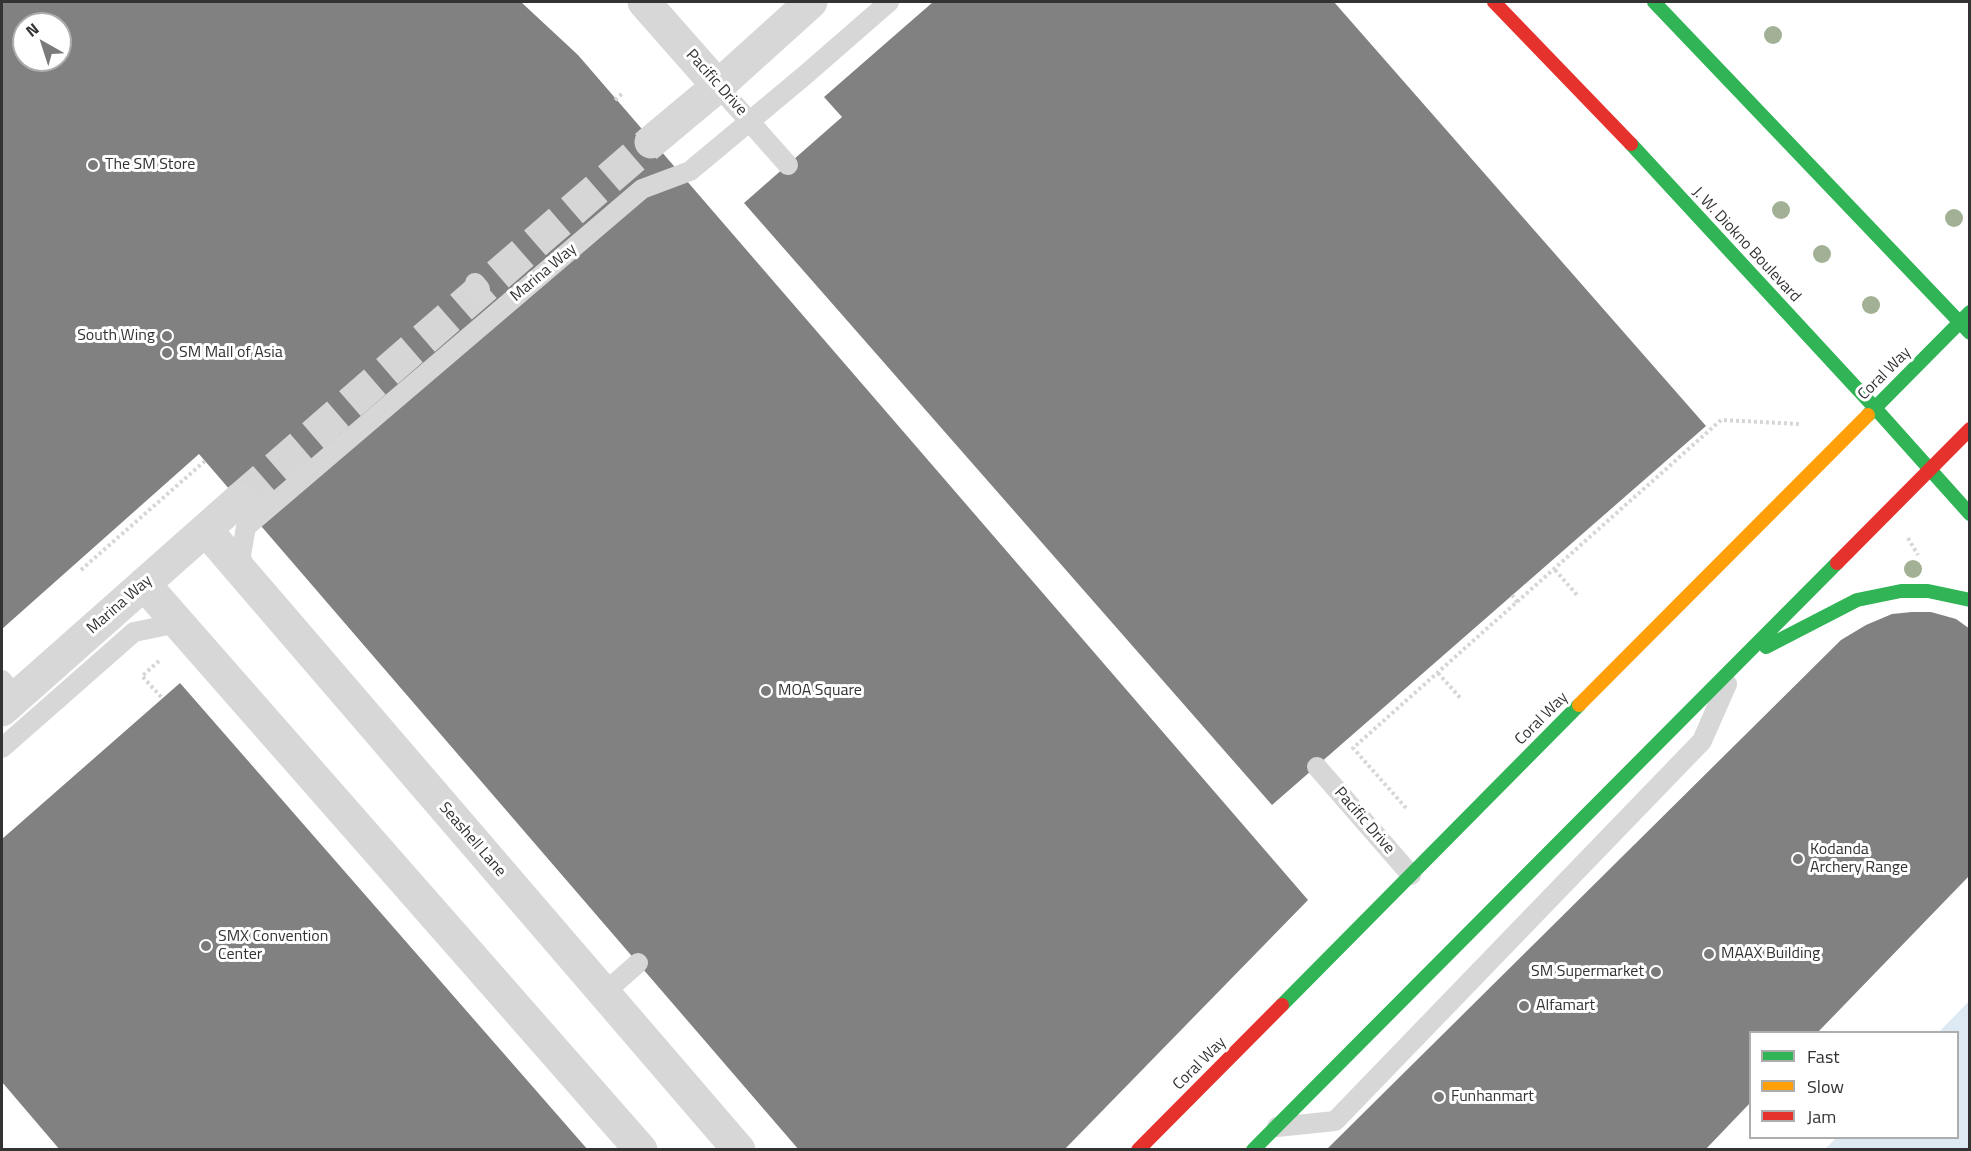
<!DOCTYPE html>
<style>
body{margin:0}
#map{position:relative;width:1971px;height:1151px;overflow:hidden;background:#fff;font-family:"Titillium Web",sans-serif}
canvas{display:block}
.frame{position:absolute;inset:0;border:3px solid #333;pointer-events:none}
.legend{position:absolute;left:1749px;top:1031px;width:210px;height:108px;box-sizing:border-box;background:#fff;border:2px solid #adadad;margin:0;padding:8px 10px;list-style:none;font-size:18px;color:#333}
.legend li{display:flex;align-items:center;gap:12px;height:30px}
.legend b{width:30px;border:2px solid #adadad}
.north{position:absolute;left:12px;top:12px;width:60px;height:60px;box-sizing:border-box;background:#fff;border:2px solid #adadad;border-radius:50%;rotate:321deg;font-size:16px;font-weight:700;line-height:24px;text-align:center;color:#333}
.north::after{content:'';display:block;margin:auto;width:21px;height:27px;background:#7a7a7a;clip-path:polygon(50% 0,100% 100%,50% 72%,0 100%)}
</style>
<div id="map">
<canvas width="1971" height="1151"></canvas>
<div class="frame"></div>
<ul class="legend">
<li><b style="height:8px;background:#30b455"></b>Fast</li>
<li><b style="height:8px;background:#ff9f0a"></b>Slow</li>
<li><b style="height:8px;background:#e5322d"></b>Jam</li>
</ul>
<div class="north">N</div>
</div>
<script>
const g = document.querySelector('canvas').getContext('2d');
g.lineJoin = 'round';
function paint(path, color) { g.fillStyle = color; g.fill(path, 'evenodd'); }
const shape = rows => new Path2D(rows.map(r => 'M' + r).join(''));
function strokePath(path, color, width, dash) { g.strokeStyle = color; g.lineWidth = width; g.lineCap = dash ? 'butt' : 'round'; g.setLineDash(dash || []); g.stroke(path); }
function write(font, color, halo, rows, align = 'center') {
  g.font = font + ' "Titillium Web",sans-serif'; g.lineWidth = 6; g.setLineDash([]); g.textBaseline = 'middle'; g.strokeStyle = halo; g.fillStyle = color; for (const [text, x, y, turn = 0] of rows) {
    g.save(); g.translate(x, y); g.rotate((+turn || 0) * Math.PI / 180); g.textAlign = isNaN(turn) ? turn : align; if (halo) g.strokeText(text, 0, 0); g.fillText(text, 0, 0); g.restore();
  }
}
const water = shape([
 [1969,1001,1969,1149,1825,1149,1836,1138,1958,1138,1958,1032,1939,1032]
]);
const building = shape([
 [2,2,521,2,578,55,1308,900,1064,1150,799,1150,199,454,2,629],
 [24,24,60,24,60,60,24,60],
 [933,2,1334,2,1706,426,1272,805,744,203,842,117,824,97],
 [1912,612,1931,612,1956,619,1970,629,1970,875,1818,1032,1750,1032,1750,1103,1705,1150,1326,1150,1841,640,1866,625,1892,614],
 [180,683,194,699,588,1150,60,1150,2,1082,2,839]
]);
const streetTunnel = shape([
 [239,500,651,142]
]);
const path = shape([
 [615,100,622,94],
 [1908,538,1918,555],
 [81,570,205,461],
 [1555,570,1578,596],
 [1512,595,1518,603],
 [159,661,142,676,162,698],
 [1438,673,1462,700],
 [1406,808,1353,748,1721,420,1800,424]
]);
const lane = shape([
 [718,86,788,165],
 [475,283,480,289],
 [244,572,241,555,246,527,642,189,690,171,804,76,889,2],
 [2,680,16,697],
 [2,748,134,632,178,623],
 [1317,767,1411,875],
 [604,993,638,963],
 [1277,1127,1335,1121,1702,741,1727,684]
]);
const street = shape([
 [644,2,718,86],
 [651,142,718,86,811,2],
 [206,530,739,1150],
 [144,584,641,1150],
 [2,710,239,500]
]);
const fast = shape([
 [1654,2,1970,333],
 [1631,144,1875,408,1970,514],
 [1868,415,1970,312],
 [1766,647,1857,600,1901,591,1928,591,1970,600],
 [1282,1005,1579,705],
 [1253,1150,1837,563]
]);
const slow = shape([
 [1579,705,1868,415]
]);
const jam = shape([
 [1494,2,1631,144],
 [1837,563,1970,429],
 [1138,1150,1282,1005]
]);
const trees = [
 [1773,35],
 [1781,210],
 [1954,218],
 [1822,254],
 [1871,305],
 [1913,569]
];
const markers = [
 [93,165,6,"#7a7a7a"],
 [167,336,6,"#7a7a7a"],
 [167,353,6,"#7a7a7a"],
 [766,691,6,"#7a7a7a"],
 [1798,859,6,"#7a7a7a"],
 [206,946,6,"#7a7a7a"],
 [1709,954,6,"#7a7a7a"],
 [1656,972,6,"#7a7a7a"],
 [1524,1006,6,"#7a7a7a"],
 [1439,1097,6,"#7a7a7a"]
];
const streetNames = [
 ["Pacific Drive",716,83,48],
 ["J. W. Diokno Boulevard",1746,245,47],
 ["Marina Way",544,273,-40],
 ["Coral Way",1885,374,-45],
 ["Marina Way",120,605,-41],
 ["Coral Way",1542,719,-45],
 ["Pacific Drive",1364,821,49],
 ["Seashell Lane",472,840,49],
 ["Coral Way",1200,1064,-45]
];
const poiNames = [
 ["The SM Store",105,165],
 ["South Wing",155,336,"right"],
 ["SM Mall of Asia",179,353],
 ["MOA Square",778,691],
 ["Kodanda",1810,850],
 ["Archery Range",1810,868],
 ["SMX Convention",218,937],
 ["Center",218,955],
 ["MAAX Building",1721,954],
 ["SM Supermarket",1644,972,"right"],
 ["Alfamart",1536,1006],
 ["Funhanmart",1451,1097]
];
paint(water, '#ddeaf4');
paint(building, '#818181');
strokePath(streetTunnel, '#d6d6d6', 33, [33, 16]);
strokePath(path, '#d6d6d6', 4, [3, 3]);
strokePath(lane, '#d7d7d7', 20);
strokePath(street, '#d7d7d7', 33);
strokePath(fast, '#30b455', 14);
strokePath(slow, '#ff9f0a', 14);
strokePath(jam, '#e5322d', 14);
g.fillStyle = '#a2b195';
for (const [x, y] of trees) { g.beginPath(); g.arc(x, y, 9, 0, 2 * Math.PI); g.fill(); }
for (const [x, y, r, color] of markers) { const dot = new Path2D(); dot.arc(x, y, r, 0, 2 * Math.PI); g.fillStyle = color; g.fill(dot); strokePath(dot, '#fff', 2); }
write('16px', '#333', '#fff', streetNames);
write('16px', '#333', '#fff', poiNames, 'left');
</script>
